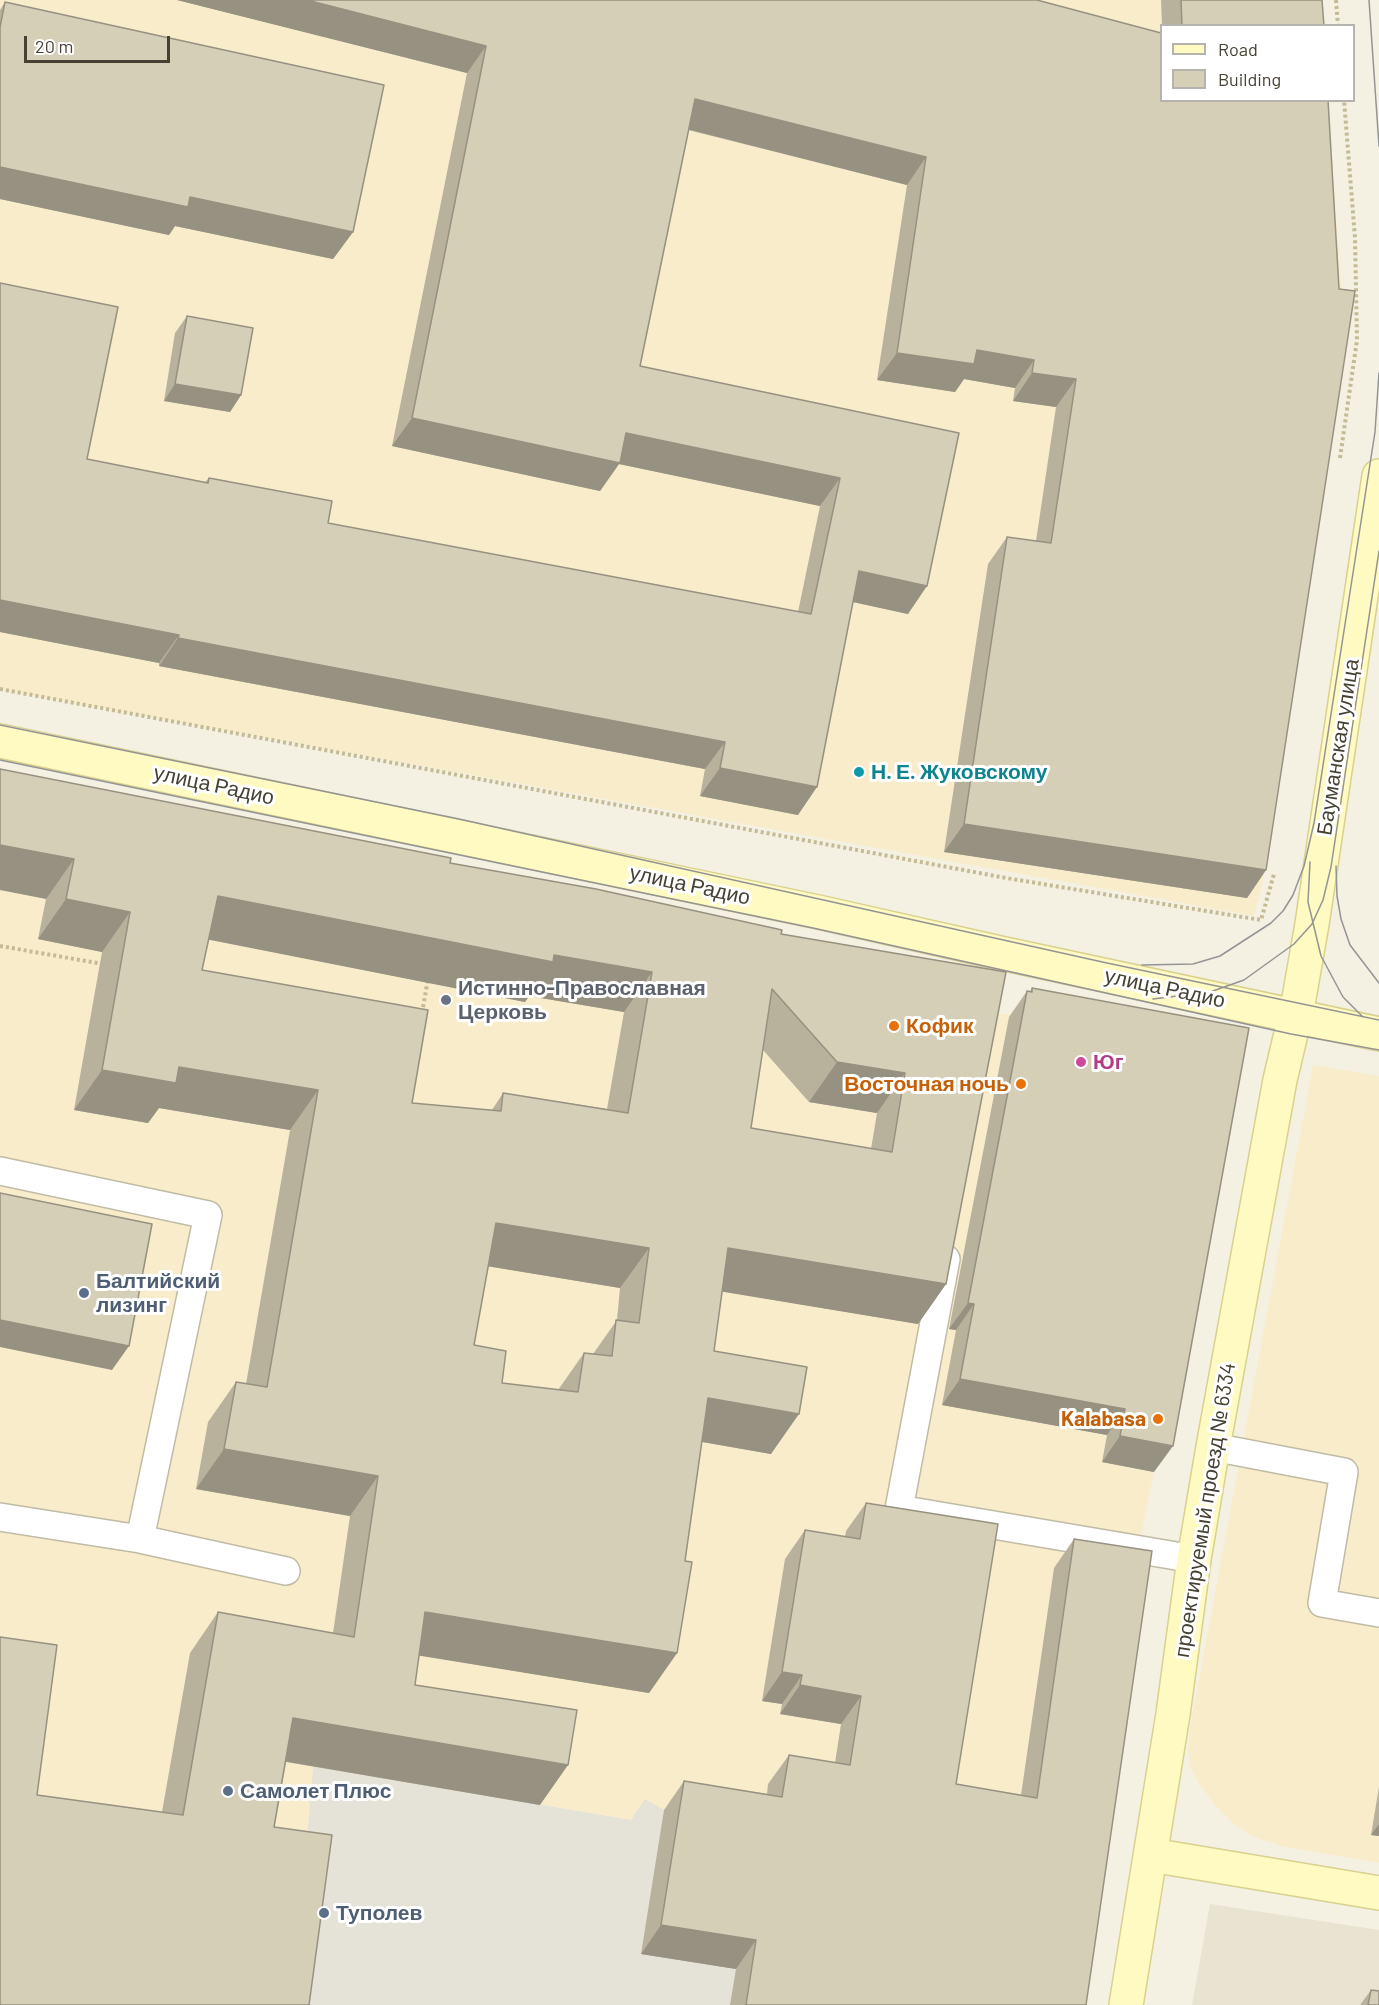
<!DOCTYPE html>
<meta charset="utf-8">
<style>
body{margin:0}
#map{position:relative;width:1379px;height:2005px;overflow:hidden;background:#f4f1e3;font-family:Barlow,sans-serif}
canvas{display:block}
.legend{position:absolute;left:1160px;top:24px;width:195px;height:78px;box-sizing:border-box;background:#fff;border:2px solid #b5b3ad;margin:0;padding:8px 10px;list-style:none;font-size:18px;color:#464133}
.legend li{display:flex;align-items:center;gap:12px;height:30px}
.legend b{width:30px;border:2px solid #b5b3ad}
.scale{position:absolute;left:24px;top:36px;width:146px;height:27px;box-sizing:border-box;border:3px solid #464133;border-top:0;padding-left:8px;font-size:18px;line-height:21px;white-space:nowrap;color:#464133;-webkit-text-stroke:4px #fff;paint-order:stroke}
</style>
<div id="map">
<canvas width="1379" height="2005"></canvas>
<ul class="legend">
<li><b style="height:8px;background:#fff9c2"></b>Road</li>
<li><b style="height:16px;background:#d6cfb7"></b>Building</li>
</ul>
<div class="scale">20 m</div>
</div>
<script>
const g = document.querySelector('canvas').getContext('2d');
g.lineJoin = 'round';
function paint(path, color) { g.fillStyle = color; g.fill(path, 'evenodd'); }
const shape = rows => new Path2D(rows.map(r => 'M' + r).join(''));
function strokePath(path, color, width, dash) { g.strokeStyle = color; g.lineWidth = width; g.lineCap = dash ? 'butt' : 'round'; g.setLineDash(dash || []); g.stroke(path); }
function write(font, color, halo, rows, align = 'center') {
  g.font = font + ' Barlow,sans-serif'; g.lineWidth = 6; g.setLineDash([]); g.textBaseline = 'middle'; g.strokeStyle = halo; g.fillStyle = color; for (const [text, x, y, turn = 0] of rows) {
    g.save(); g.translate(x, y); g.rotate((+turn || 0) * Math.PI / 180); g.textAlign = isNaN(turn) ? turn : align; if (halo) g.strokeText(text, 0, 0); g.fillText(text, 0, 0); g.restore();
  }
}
const residential = shape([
 [1210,1904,1379,1930,1379,2005,1192,2005]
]);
const commercial = shape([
 [0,0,1320,0,1322,25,1162,26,1162,100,1328,101,1343,312,1263,881,1254,916,0,690],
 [0,814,993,1014,1014,1014,1231,1054,1154,1472,1132,1580,1114,1705,878,2005,736,1969,641,1954,664,1810,631,1820,313,1766,304,1875,0,1834],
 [1313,1065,1379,1076,1379,1863,1284,1847,1253,1837,1232,1822,1214,1804,1198,1782,1190,1767,1188,1749,1190,1728]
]);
const industrial = shape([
 [313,1766,631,1820,645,1799,664,1810,736,1969,878,2005,0,2005,304,1875]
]);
const path = shape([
 [1336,0,1338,26],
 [1340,458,1357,340,1355,238,1344,100],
 [0,689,1006,878,1261,920,1274,874],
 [0,946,103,964],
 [422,1013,428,979]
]);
const lane = shape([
 [0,1171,208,1215,140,1539,286,1571],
 [946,1259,899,1509,1194,1559],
 [1213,1447,1344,1472,1322,1603,1379,1613],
 [0,1517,140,1539]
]);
const secondary = shape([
 [0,741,818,912,1005,954,1379,1034],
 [1151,1855,1379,1893],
 [1126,2005,1173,1714,1194,1559,1213,1447,1280,1080,1298,1004,1312,924,1379,476]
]);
const tram = shape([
 [1369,0,1379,146],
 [0,725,459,819,1107,963,1379,1020],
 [0,760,813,928,1291,1034,1379,1050],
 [1310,862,1308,902,1321,956,1343,997,1363,1017],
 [1336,866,1337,896,1341,919,1350,945,1379,983],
 [1142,965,1193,964,1220,956,1271,923,1283,911,1293,895,1304,866,1314,823,1375,432,1379,373],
 [1153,999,1210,992,1244,980,1294,944,1312,924,1323,900,1331,867,1379,551]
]);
const wall = shape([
 [177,0,1037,0,1266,870,1247,898,944,852,988,564,1007,537,1036,541,1056,407,1013,401,1015,388,964,379,955,392,877,380,907,185,688,130,640,366,959,433,908,614,853,602,798,815,700,796,705,769,159,666,159,663,0,632,0,283,87,459,205,482,209,478,328,523,798,612,820,506,619,464,600,491,392,446,467,73],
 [1161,0,1322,0,1324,26,1162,26],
 [5,2,353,232,333,259,175,226,169,235,0,199,0,10],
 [187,316,241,395,230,412,164,401,175,333],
 [0,769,781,934,1006,972,946,1284,918,1324,722,1291,714,1351,771,1454,702,1442,685,1561,677,1653,649,1693,419,1655,415,1685,540,1805,286,1762,274,1827,37,1795,162,1812,190,1653,218,1612,333,1633,350,1516,196,1489,208,1422,236,1382,246,1384,290,1130,159,1108,148,1123,74,1110,102,952,38,939,46,899],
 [209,939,525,1002,529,996,624,1012,607,1109,503,1093,492,1110,412,1103,202,970],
 [763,1050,809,1102,877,1113,871,1149,751,1128],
 [488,1266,620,1288,617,1320,593,1354,584,1353,558,1390,502,1383,474,1345],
 [1032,988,1154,1472,1102,1462,1107,1435,942,1405,956,1330,949,1329,1009,1017,1027,991,1030,991],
 [866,1503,956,1784,1021,1795,1054,1568,1074,1539,1086,2005,730,2005,736,1969,641,1954,664,1810,684,1781,767,1794,768,1784,789,1755,835,1763,841,1724,780,1714,782,1704,762,1701,785,1559,805,1530,845,1537,846,1531],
 [1379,1787,1379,1836,1371,1835],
 [1371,1990,1379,2005,1360,2005]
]);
const shadedWall = shape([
 [177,0,307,0,486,46,467,73],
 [695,99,926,157,907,185,675,126],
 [0,167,190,197,353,232,333,259,175,226,169,235,0,199],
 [977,350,1034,360,1015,388,964,379,955,392,877,380,897,353],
 [1032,373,1076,379,1056,407,1013,401],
 [175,384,241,395,230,412,164,401],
 [412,418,626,433,840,478,820,506,619,464,600,491,392,446],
 [859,571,927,586,908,614,839,599],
 [0,600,179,635,159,663,0,632],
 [178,638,725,742,705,769,159,666],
 [720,768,817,787,798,815,700,796],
 [964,824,1266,870,1247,898,944,852],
 [0,845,74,859,46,899,0,890],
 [218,896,554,955,652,972,624,1012,529,996,525,1002,190,936],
 [66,899,130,912,102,952,38,939],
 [837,1062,905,1073,877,1113,809,1102],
 [179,1067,318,1090,290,1130,159,1108,148,1123,74,1110,102,1070],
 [496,1223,649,1248,620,1288,468,1263],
 [728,1248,946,1284,918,1324,700,1288],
 [968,1303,974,1304,956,1330,949,1329],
 [0,1320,129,1346,112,1370,0,1347],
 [960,1379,1125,1409,1107,1435,942,1405],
 [708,1398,799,1414,771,1454,680,1438],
 [1120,1436,1173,1446,1154,1472,1102,1462],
 [224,1449,378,1476,350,1516,196,1489],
 [425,1612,677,1653,649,1693,397,1652],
 [782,1672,802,1675,782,1704,762,1701],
 [800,1685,861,1696,841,1724,780,1714],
 [293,1718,568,1765,540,1805,265,1758],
 [1379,1824,1379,1836,1371,1835],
 [661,1925,756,1940,736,1969,641,1954]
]);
const building = shape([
 [307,0,1037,0,1161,33,1161,100,1328,100,1339,289,1355,291,1266,870,964,824,1007,537,1051,543,1076,379,1032,373,1034,360,977,350,974,364,897,353,926,157,695,99,640,366,959,433,927,586,859,571,817,787,720,768,725,742,178,638,179,635,0,600,0,283,118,307,87,459,208,483,209,478,332,501,328,523,811,614,840,478,626,433,620,463,412,418,486,46,307,0],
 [1181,0,1322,0,1324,26,1182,26,1181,0],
 [5,2,384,85,353,232,190,197,188,207,0,167,0,27,5,2],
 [187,316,253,328,241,395,175,384,187,316],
 [0,769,451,858,450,863,596,889,782,930,781,934,1006,972,946,1284,728,1248,714,1351,807,1367,799,1414,708,1398,685,1561,692,1562,677,1653,425,1612,415,1685,577,1710,568,1765,293,1718,274,1827,332,1835,309,2005,0,2005,0,1637,57,1645,37,1795,183,1815,218,1612,354,1637,378,1476,224,1449,236,1382,267,1387,318,1090,179,1067,176,1083,102,1070,130,912,66,899,74,859,0,845,0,769],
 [218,896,553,962,554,955,652,972,628,1113,503,1093,501,1111,412,1103,428,1010,202,970,218,896],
 [772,989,837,1062,905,1073,892,1152,751,1128,772,989],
 [496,1223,649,1248,639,1323,616,1320,612,1356,584,1353,578,1392,502,1383,506,1351,474,1345,496,1223],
 [1032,988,1249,1028,1173,1446,1120,1436,1125,1409,960,1379,974,1304,968,1303,1027,991,1032,992,1032,988],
 [0,1193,152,1224,129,1346,0,1320,0,1193],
 [866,1503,998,1524,956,1784,1037,1798,1074,1539,1152,1551,1086,2005,746,2005,756,1940,661,1925,684,1781,782,1797,789,1755,850,1765,861,1696,800,1685,802,1675,782,1672,805,1530,860,1539,866,1503],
 [1371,1990,1379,1991,1379,2005,1368,2005,1371,1990]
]);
const markers = [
 [859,772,6,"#0f9aa8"],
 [446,1000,6,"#6b7280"],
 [894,1026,6,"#e8710a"],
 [1081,1062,6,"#d1479c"],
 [1021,1084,6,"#e8710a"],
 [84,1293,6,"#5c6f8a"],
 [1158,1419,6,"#e8710a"],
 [228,1791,6,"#5c6f8a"],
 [324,1913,6,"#5c6f8a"]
];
const streetNames = [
 ["Бауманская улица",1338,747,-81],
 ["улица Радио",214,785,12],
 ["улица Радио",690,885,12],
 ["улица Радио",1165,988,12],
 ["проектируемый проезд № 6334",1205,1510,-81]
];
const cultureNames = [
 ["Н. Е. Жуковскому",871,772]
];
const worshipNames = [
 ["Истинно-Православная",458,988],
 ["Церковь",458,1012]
];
const foodNames = [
 ["Кофик",906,1026,"left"],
 ["Восточная ночь",1009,1084],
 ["Kalabasa",1146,1419]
];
const hotelNames = [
 ["Юг",1093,1062]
];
const serviceNames = [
 ["Балтийский",96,1281],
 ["лизинг",96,1305],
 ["Самолет Плюс",240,1791],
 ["Туполев",336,1913]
];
paint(residential, '#e8e4d1');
paint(commercial, '#f9eccb');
paint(industrial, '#e5e2d8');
strokePath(lane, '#c0bba5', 30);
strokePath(secondary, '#d9d18d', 36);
strokePath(path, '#c4ba94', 4, [3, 3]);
strokePath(lane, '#fff', 27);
strokePath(secondary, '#fff9c2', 33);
strokePath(tram, '#949494', 1.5);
paint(wall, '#b8b29d');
paint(shadedWall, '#969180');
paint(building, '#d6cfb7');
strokePath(building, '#969180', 1.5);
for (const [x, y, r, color] of markers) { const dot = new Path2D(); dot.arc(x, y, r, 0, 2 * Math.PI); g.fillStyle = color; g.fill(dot); strokePath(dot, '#fff', 2); }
write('21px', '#464133', '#fff', streetNames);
write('bold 21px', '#0d838f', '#fff', cultureNames, 'left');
write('bold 21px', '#5b616d', '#fff', worshipNames, 'left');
write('bold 21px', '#c56008', '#fff', foodNames, 'right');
write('bold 21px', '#b23c85', '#fff', hotelNames, 'left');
write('bold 21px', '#4e5e75', '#fff', serviceNames, 'left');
</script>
